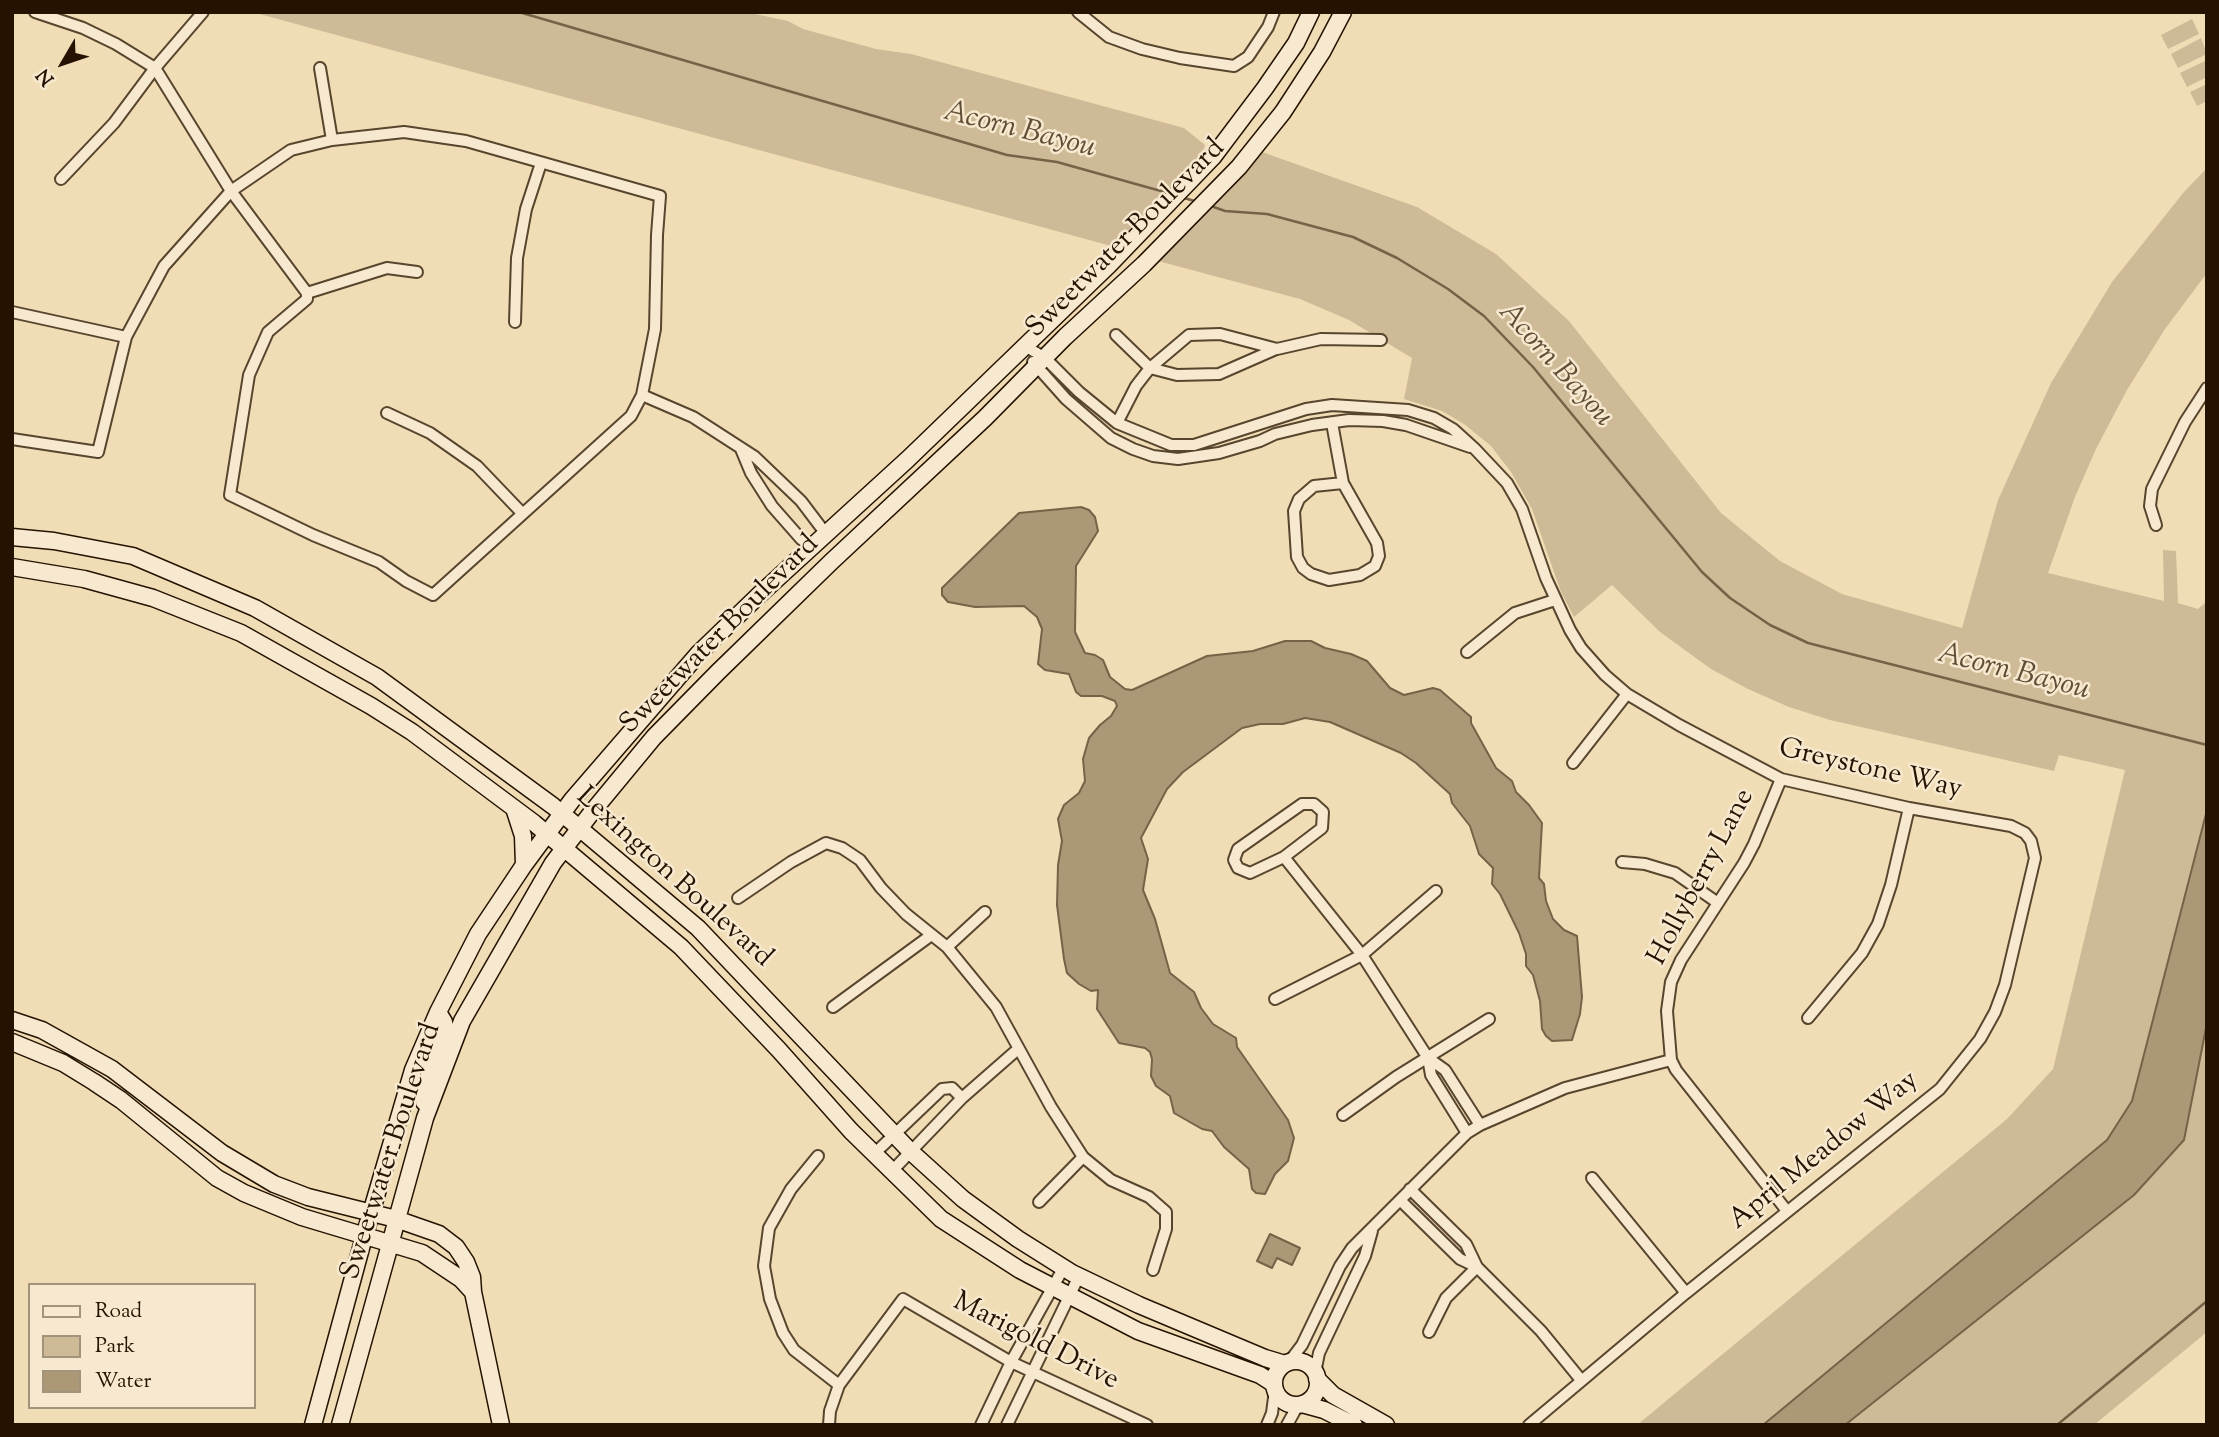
<!DOCTYPE html>
<style>
body{margin:0}
#map{position:relative;width:2219px;height:1437px;overflow:hidden;background:#f1ddb5;font-family:"Sorts Mill Goudy",serif}
canvas{display:block}
.frame{position:absolute;inset:0;border:14px solid #251200;pointer-events:none}
.legend{position:absolute;left:28px;top:1283px;width:228px;height:126px;box-sizing:border-box;background:#f6e9cf;border:2px solid #a2937c;margin:0;padding:9px 12px;list-style:none;font-size:21px;color:#251200}
.legend li{display:flex;align-items:center;gap:14px;height:35px}
.legend b{width:35px;border:2px solid #a2937c}
.north{position:absolute;left:28px;top:28px;width:70px;height:70px;-webkit-text-stroke:5px #f6e9cf;paint-order:stroke;rotate:231deg;font-size:19px;font-weight:700;line-height:28px;text-align:center;color:#251200}
.north::after{content:'';display:block;margin:auto;width:24px;height:32px;background:#251200;clip-path:polygon(50% 0,100% 100%,50% 72%,0 100%)}
</style>
<div id="map">
<canvas width="2219" height="1437"></canvas>
<div class="frame"></div>
<ul class="legend">
<li><b style="height:9px;background:#f6e9cf"></b>Road</li>
<li><b style="height:19px;background:#ceba96"></b>Park</li>
<li><b style="height:19px;background:#ac9877"></b>Water</li>
</ul>
<div class="north">N</div>
</div>
<script>
const g = document.querySelector('canvas').getContext('2d');
g.lineJoin = 'round';
function paint(path, color) { g.fillStyle = color; g.fill(path, 'evenodd'); }
const shape = rows => new Path2D(rows.map(r => 'M' + r).join(''));
function strokePath(path, color, width, dash) { g.strokeStyle = color; g.lineWidth = width; g.lineCap = dash ? 'butt' : 'round'; g.setLineDash(dash || []); g.stroke(path); }
function write(font, color, halo, rows, align = 'center') {
  g.font = font + ' "Sorts Mill Goudy",serif'; g.lineWidth = 5; g.setLineDash([]); g.textBaseline = 'middle'; g.strokeStyle = halo; g.fillStyle = color; for (const [text, x, y, turn = 0] of rows) {
    g.save(); g.translate(x, y); g.rotate((+turn || 0) * Math.PI / 180); g.textAlign = isNaN(turn) ? turn : align; if (halo) g.strokeText(text, 0, 0); g.fillText(text, 0, 0); g.restore();
  }
}
const green = shape([
 [252,12,746,12,788,21,803,29,876,49,911,54,1184,128,1205,145,1197,168,1115,247],
 [2192,19,2199,34,2168,49,2161,35],
 [2201,38,2207,54,2178,68,2171,54],
 [2207,60,2207,77,2187,87,2180,73],
 [2207,84,2207,101,2197,106,2190,92],
 [1262,152,1417,207,1496,254,1569,321,1721,513,1780,561,1842,594,1962,628,1998,500,2051,383,2112,282,2184,192,2207,168,2207,273,2165,329,2127,390,2096,449,2075,497,2048,573,2164,601,2163,550,2176,551,2178,603,2198,609,2207,601,2207,1332,2094,1425,1637,1425,2007,1119,2053,1069,2125,770,2059,755,2054,771,1830,720,1789,707,1748,689,1711,669,1660,632,1612,585,1574,617,1561,592,1532,509,1511,472,1491,446,1464,424,1442,411,1404,399,1412,358,1349,320,1300,299,1158,261,1228,192]
]);
const water = shape([
 [1081,507,1089,510,1095,517,1098,531,1076,566,1075,632,1085,653,1095,655,1103,660,1110,677,1125,689,1132,690,1207,656,1253,651,1285,641,1311,641,1325,648,1351,654,1367,661,1390,688,1404,695,1433,688,1440,690,1471,717,1471,723,1496,768,1512,781,1516,792,1529,805,1542,823,1539,878,1544,884,1546,901,1553,919,1564,930,1577,936,1582,997,1580,1014,1572,1040,1552,1041,1546,1036,1542,1029,1540,1001,1533,975,1526,966,1526,954,1519,933,1500,894,1492,884,1493,868,1479,854,1470,826,1452,803,1450,794,1416,763,1401,753,1330,722,1305,718,1283,724,1260,724,1242,728,1183,772,1167,789,1141,838,1148,859,1143,890,1155,919,1170,973,1194,992,1201,1008,1213,1024,1236,1038,1237,1047,1288,1120,1294,1138,1288,1161,1275,1174,1265,1194,1256,1193,1252,1189,1249,1169,1224,1147,1212,1131,1202,1129,1174,1113,1170,1096,1156,1086,1151,1076,1152,1059,1150,1052,1145,1048,1119,1043,1097,1009,1098,990,1091,991,1079,984,1067,973,1064,959,1057,905,1058,865,1062,841,1058,819,1064,805,1079,793,1085,781,1083,759,1089,738,1100,725,1111,716,1117,706,1115,701,1102,696,1081,696,1076,692,1069,674,1045,670,1038,664,1042,629,1037,617,1024,606,975,607,948,602,942,595,942,588,1019,513,1081,507],
 [2207,810,2207,1023,2184,1140,2134,1195,1845,1425,1763,1425,2107,1140,2132,1101,2207,810],
 [1270,1234,1300,1248,1292,1265,1277,1258,1272,1268,1257,1261,1270,1234]
]);
const stream = shape([
 [519,12,1007,155,1057,162,1168,193],
 [1184,198,1198,202],
 [1211,206,1225,211,1267,214,1353,237,1397,258,1448,289,1484,316,1533,367,1702,572,1730,598,1770,625,1808,643,2207,745],
 [2057,1425,2207,1301]
]);
const street = shape([
 [35,12,83,28,116,44,155,68,231,191,307,293],
 [1078,12,1109,37,1142,49,1180,58,1234,66,1248,57,1268,27,1274,12],
 [320,68,332,140],
 [61,179,114,123,155,68,203,12],
 [307,293,387,268,417,272],
 [12,312,126,337],
 [515,322,517,258,526,209,541,163],
 [1116,335,1150,368,1177,375,1219,374,1276,349],
 [1025,346,1045,358,1079,392,1117,423,1171,445,1194,445,1306,409,1332,405,1408,410,1434,418,1453,429,1475,449,1507,483,1522,509,1546,578,1570,630,1581,648,1605,675,1627,694,1679,725,1781,779,1909,808,2011,826,2025,833,2031,841,2035,858,2005,985,1995,1012,1980,1039,1940,1089,1686,1293,1529,1425],
 [1033,362,1066,399,1111,438,1133,449,1153,456,1178,459,1219,453,1260,441,1275,434,1312,425,1349,420,1383,421,1406,425,1470,447],
 [642,395,693,417,755,457,801,501,826,534],
 [387,413,430,433,477,466,522,513],
 [1117,423,1136,386,1150,368,1189,335,1220,334,1277,349,1321,339,1381,340],
 [1332,423,1343,483,1377,543,1379,556,1375,566,1360,575,1329,580,1311,574,1303,568,1297,557,1294,511,1299,499,1314,486,1343,483],
 [12,439,98,452,126,337,164,266,231,191,291,150,332,140,404,132,466,141,660,196,657,235,655,329,642,395,631,416,433,595,406,581,379,562,313,535,230,495,249,375,268,332,307,299,307,293],
 [741,449,751,473,772,506,801,539,812,547],
 [2156,525,2150,506,2152,489,2185,422,2207,388],
 [1467,652,1515,613,1555,600],
 [1573,763,1627,694],
 [1781,779,1754,844,1744,863,1681,960,1671,982,1667,1011,1671,1060,1676,1070,1787,1211],
 [1302,804,1314,804,1323,812,1322,828,1284,857,1250,873,1238,868,1234,860,1238,849,1302,804],
 [1284,857,1362,955,1428,1058,1445,1070,1480,1125],
 [1622,862,1645,864,1675,873,1718,903],
 [738,898,791,862,826,843,842,848,860,860,881,888,906,914,947,947,996,1007,1051,1107,1083,1157,1111,1180,1149,1197,1166,1212,1166,1229,1153,1270],
 [947,947,985,912],
 [1275,999,1362,955,1436,891],
 [833,1007,930,936],
 [1808,1018,1862,953,1878,924,1891,885,1909,808],
 [1428,1058,1431,1075,1467,1133],
 [1343,1115,1396,1077,1489,1019],
 [875,1153,942,1089,952,1088,962,1098],
 [818,1156,791,1189,769,1228,764,1266,770,1299,783,1333,794,1350,839,1385],
 [892,1171,962,1098,1018,1049],
 [1592,1178,1686,1293],
 [1410,1189,1466,1244,1477,1267,1541,1331,1581,1380],
 [1400,1200,1460,1259,1477,1267],
 [1039,1202,1083,1157],
 [1429,1332,1446,1298,1477,1267],
 [1289,1362,1302,1345,1340,1266,1352,1248,1467,1133,1480,1125,1565,1088,1671,1060],
 [1315,1373,1319,1353,1365,1256,1372,1231],
 [829,1425,830,1411,839,1385,903,1299,1011,1362,1147,1425],
 [981,1425,1011,1362,1064,1267],
 [1007,1425,1079,1276],
 [1267,1425,1272,1413,1275,1390],
 [1287,1425,1298,1405]
]);
const secondary = shape([
 [12,537,54,541,133,556,255,608,377,677,553,806,698,928,910,1151,963,1199,1018,1239,1072,1273,1139,1305,1265,1358,1285,1364],
 [12,567,84,579,153,598,241,633,371,706,412,732,534,823,681,947,779,1050,851,1131,941,1219,1020,1270,1138,1331,1260,1375,1274,1384],
 [514,808,523,836,524,865],
 [12,1020,42,1030,112,1069,222,1153,274,1184,308,1197,396,1219,439,1234,456,1247,466,1262,472,1277,473,1292,501,1425],
 [12,1042,63,1063,94,1082,121,1100,217,1178,244,1193,302,1217,422,1253,461,1279,473,1292],
 [424,1102,429,1075,445,1029,444,1022,438,1012],
 '1274 1383a22 22 0 1 1 44 0a22 22 0 1 1-44 0Z',
 [1317,1379,1333,1395,1386,1425],
 [1302,1404,1324,1410,1354,1425],
 [313,1425,364,1237,413,1070,438,1012,478,934,524,865,572,800,699,653,758,596,908,459,1109,265,1213,157,1265,88,1296,43,1311,12],
 [340,1425,425,1118,462,1021,553,863,592,812,654,737,718,672,831,562,985,418,1065,337,1144,264,1239,167,1283,112,1322,52,1343,12]
]);
const streetNames = [
 ["Sweetwater Boulevard",1127,240,-45],
 ["Sweetwater Boulevard",721,636,-45],
 ["Greystone Way",1870,771,13],
 ["Hollyberry Lane",1703,878,-62],
 ["Lexington Boulevard",673,879,42],
 ["Sweetwater Boulevard",393,1152,-72],
 ["April Meadow Way",1825,1152,-39],
 ["Marigold Drive",1035,1343,27]
];
const waterNames = [
 ["Acorn Bayou",1019,132,14],
 ["Acorn Bayou",1554,366,48],
 ["Acorn Bayou",2013,674,14]
];
paint(green, '#ceba96');
paint(water, '#ac9877');
strokePath(water, '#766247', 2);
strokePath(stream, '#766247', 2.5);
strokePath(street, '#58452d', 14);
strokePath(secondary, '#251200', 19);
strokePath(street, '#f6e9cf', 10);
strokePath(secondary, '#f6e9cf', 16);
write('28px', '#251200', '#f6e9cf', streetNames);
write('italic 30px', '#624e36', '#f6e9cf', waterNames);
</script>
